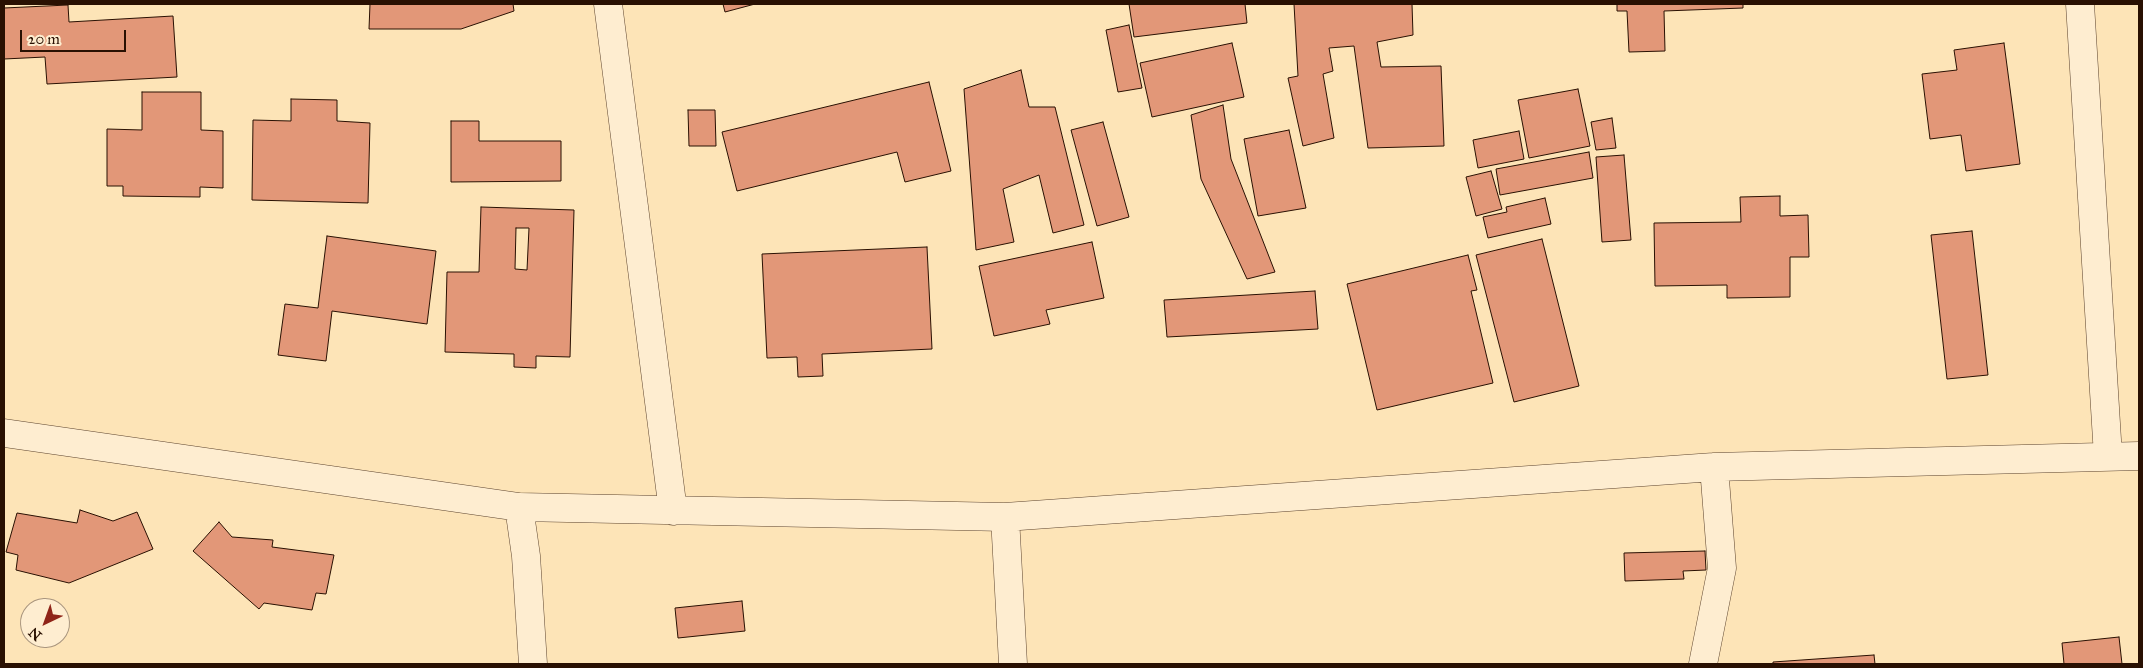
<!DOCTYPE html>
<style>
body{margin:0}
#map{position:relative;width:2143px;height:668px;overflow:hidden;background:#fde4b7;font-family:"IM FELL Great Primer",serif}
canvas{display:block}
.frame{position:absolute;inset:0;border:5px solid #291002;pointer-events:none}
.north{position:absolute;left:20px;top:598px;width:50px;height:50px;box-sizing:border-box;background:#feedd0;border:1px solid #a9957e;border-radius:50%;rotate:222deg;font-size:14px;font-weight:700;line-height:20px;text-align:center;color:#291002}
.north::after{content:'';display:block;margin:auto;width:18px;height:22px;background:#8f2418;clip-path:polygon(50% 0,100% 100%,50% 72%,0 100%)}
.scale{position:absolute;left:20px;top:30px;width:106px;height:22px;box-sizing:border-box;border:2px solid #291002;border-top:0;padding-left:6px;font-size:15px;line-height:18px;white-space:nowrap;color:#291002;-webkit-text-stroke:4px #feedd0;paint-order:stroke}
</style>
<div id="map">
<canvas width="2143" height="668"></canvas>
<div class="frame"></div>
<div class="north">N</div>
<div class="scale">20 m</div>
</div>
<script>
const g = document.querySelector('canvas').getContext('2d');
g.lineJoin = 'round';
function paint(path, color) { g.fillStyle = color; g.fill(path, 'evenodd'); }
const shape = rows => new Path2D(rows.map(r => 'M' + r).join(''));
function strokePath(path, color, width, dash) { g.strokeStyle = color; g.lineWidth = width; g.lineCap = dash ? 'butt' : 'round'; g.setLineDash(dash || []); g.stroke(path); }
const building = shape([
 [370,4,513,4,514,11,461,29,369,29,370,4],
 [723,4,755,4,725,12,723,4],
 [1129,4,1245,4,1247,23,1134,37,1129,4],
 [1294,4,1412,4,1413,35,1377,42,1381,67,1441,66,1444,146,1368,148,1354,46,1329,48,1333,71,1323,74,1334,138,1303,146,1288,78,1298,76,1294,4],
 [1617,4,1743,4,1743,8,1664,11,1665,51,1629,52,1627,11,1617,11,1617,4],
 [68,5,69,22,173,16,177,77,47,84,45,57,4,59,4,8,68,5],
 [1129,25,1142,88,1118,92,1106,30,1129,25],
 [1232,43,1244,97,1152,117,1140,63,1232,43],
 [2004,43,2020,164,1966,171,1961,135,1930,139,1922,74,1957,70,1954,50,2004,43],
 [1021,70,1029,107,1055,107,1084,225,1053,233,1039,175,1003,189,1014,242,976,250,964,89,1021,70],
 [929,82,951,171,905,182,897,152,737,191,722,132,929,82],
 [1578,89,1590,146,1529,158,1518,100,1578,89],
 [142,92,201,92,201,130,223,131,223,188,200,187,200,197,123,196,123,186,107,186,107,129,142,130,142,92],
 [291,99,337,100,337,121,370,123,368,203,252,200,253,120,291,121,291,99],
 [1223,105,1231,159,1275,272,1247,279,1201,179,1191,115,1223,105],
 [688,110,715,110,716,146,689,146,688,110],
 [1612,118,1616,148,1596,150,1591,122,1612,118],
 [451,121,479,121,479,141,561,141,561,181,451,182,451,121],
 [1103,122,1129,217,1097,226,1071,130,1103,122],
 [1289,130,1306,208,1258,216,1244,139,1289,130],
 [1519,131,1524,159,1478,168,1473,140,1519,131],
 [1589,152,1593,178,1500,195,1496,169,1589,152],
 [1624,155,1631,240,1602,242,1596,157,1624,155],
 [1491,171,1502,209,1476,216,1466,177,1491,171],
 [1780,196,1780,216,1808,215,1809,257,1790,257,1790,297,1727,298,1727,285,1655,286,1654,223,1741,222,1740,197,1780,196],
 [1545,198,1551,224,1488,238,1483,217,1507,212,1506,207,1545,198],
 [481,207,574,210,570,357,536,356,536,368,514,367,514,354,445,352,447,272,479,272,481,207],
 [516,228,529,228,527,270,515,269,516,228],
 [1972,231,1988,375,1947,379,1931,235,1972,231],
 [327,236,436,251,427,324,332,311,326,361,278,355,285,304,318,308,327,236],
 [1542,239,1579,386,1514,402,1476,255,1542,239],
 [1092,242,1104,298,1046,310,1050,324,994,336,979,266,1092,242],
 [927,247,932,349,822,354,823,376,798,377,797,357,767,358,762,254,927,247],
 [1468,255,1477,290,1471,291,1493,383,1377,410,1347,284,1468,255],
 [1315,291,1318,329,1167,337,1164,300,1315,291],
 [80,510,113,521,137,512,153,549,69,583,16,570,18,555,6,552,17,513,77,523,80,510],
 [219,522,232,537,273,540,272,547,334,555,326,594,316,593,312,610,264,603,259,609,193,551,219,522],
 [1705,551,1706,570,1683,571,1684,579,1625,581,1624,553,1705,551],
 [742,601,745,631,678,638,675,608,742,601],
 [2119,637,2122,664,2064,664,2062,643,2119,637],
 [1874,655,1875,664,1773,664,1773,662,1874,655]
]);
const minor = shape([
 [608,4,673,511],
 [2080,4,2108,456],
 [4,433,519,507,1005,517,1714,467,2139,456],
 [519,507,526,556,533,664],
 [1005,517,1013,664],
 [1703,664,1722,568,1714,467]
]);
paint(building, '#e29778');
strokePath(building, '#291002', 1);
strokePath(minor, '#5e452f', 29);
strokePath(minor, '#feedd0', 28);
</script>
